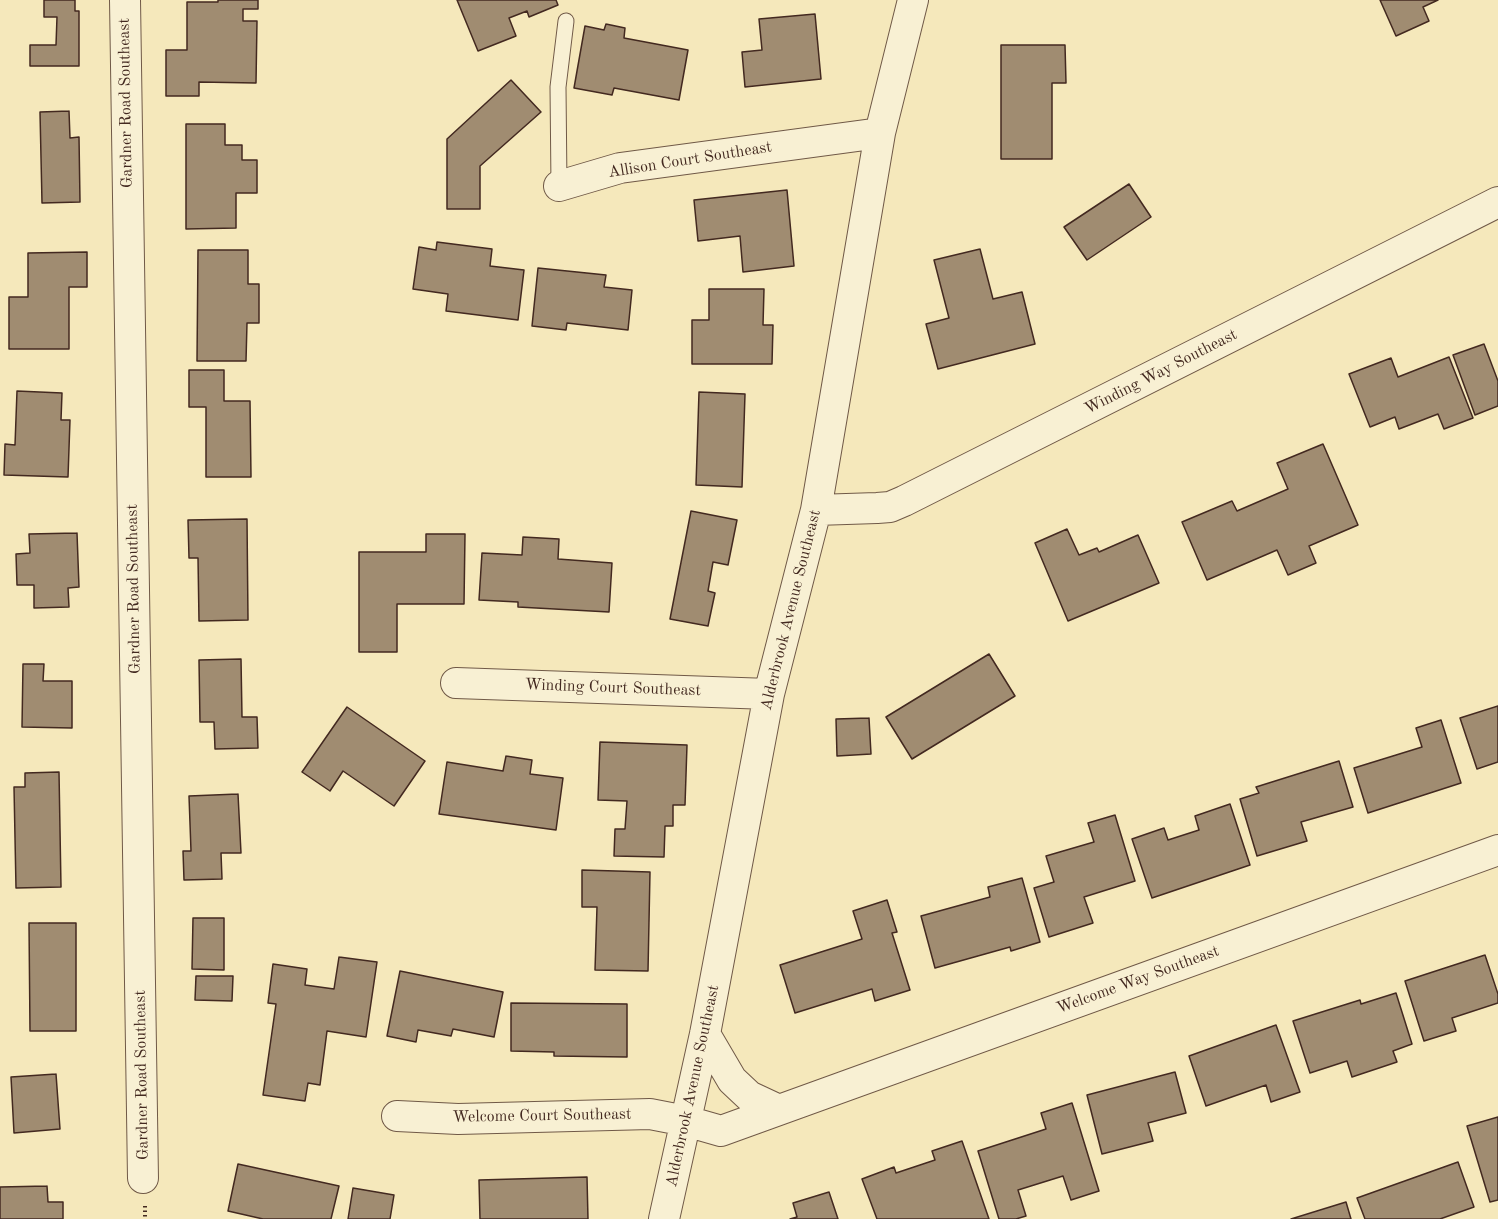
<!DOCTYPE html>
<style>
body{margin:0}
canvas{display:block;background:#f5e8bb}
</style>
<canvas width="1498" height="1219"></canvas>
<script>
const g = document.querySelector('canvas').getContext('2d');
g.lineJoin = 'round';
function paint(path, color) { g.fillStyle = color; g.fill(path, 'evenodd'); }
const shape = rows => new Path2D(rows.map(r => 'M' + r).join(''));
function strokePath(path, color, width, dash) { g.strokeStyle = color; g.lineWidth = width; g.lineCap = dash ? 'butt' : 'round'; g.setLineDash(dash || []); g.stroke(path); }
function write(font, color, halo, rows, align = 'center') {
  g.font = font + ' "Old Standard TT",serif'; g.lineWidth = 5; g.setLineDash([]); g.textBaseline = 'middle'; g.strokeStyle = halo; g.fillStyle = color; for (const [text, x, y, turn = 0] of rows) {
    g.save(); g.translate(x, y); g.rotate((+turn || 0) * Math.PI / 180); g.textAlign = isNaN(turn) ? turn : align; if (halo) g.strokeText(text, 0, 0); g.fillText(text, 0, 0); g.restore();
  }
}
const building = shape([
 [44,0,75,0,75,11,79,11,79,66,30,66,30,45,56,45,57,17,44,17,44,0],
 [218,0,258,0,258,9,243,9,243,21,257,21,256,83,199,82,199,96,166,96,166,50,187,50,187,2,218,2,218,0],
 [457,0,556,0,558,5,529,17,527,11,509,18,516,36,478,51,457,0],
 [1380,0,1438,0,1423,7,1429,21,1396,36,1380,0],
 [815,14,821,79,745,87,742,52,762,50,759,19,815,14],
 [606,24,625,28,624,38,688,50,679,100,614,88,612,95,574,88,585,26,604,30,606,24],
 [1001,45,1065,45,1066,83,1052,83,1052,159,1001,159,1001,45],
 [511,80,541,112,480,166,480,209,447,209,447,139,511,80],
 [69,111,70,138,79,137,80,202,42,203,40,112,69,111],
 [186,124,225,124,225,145,242,145,242,160,257,160,257,193,236,193,236,228,186,229,186,124],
 [1129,184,1151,217,1087,260,1064,227,1129,184],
 [787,190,794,266,743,272,740,236,698,241,694,200,787,190],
 [437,242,492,249,490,266,524,270,518,320,446,311,448,294,413,289,419,247,436,250,437,242],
 [980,249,993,299,1022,292,1035,344,938,369,926,324,949,318,934,260,980,249],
 [198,250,248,250,248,284,259,284,259,323,247,323,246,361,197,361,198,250],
 [87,252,87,287,69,287,69,349,9,349,9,297,28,297,28,253,87,252],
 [538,268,606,275,604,287,632,290,628,330,567,323,566,330,532,326,538,268],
 [709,289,764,289,763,325,773,325,772,364,692,364,692,320,709,320,709,289],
 [1484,344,1498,381,1498,406,1475,415,1453,355,1484,344],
 [1449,357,1473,418,1444,429,1438,414,1399,429,1395,417,1370,427,1349,374,1391,358,1398,377,1449,357],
 [189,370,224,370,224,401,250,401,251,477,206,477,206,407,189,407,189,370],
 [17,391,62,393,61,420,70,420,68,477,4,475,5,444,15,445,17,391],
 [699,392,745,394,742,487,696,485,699,392],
 [1323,444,1358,525,1309,546,1316,563,1288,575,1277,550,1207,580,1182,522,1232,501,1237,511,1288,489,1277,463,1323,444],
 [691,511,737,520,728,565,713,562,708,591,715,593,708,626,670,619,691,511],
 [247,519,248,620,199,621,198,558,189,558,188,520,247,519],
 [1067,529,1079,555,1097,548,1099,552,1138,535,1159,583,1068,621,1035,543,1067,529],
 [77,533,79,587,68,588,69,607,34,608,34,585,17,585,16,554,30,553,29,534,77,533],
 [426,534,465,534,464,604,397,604,397,652,359,652,359,552,426,552,426,534],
 [523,537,559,539,558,559,612,563,609,612,518,607,518,602,479,600,482,553,522,555,523,537],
 [989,654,1015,696,912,759,886,717,989,654],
 [241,659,242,717,257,717,258,748,215,749,214,722,200,722,199,660,241,659],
 [23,664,44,664,43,681,72,681,72,728,22,727,23,664],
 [1498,706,1498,762,1477,769,1460,718,1498,706],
 [347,707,425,761,394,806,343,771,330,791,302,772,347,707],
 [869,718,871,754,837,756,836,719,869,718],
 [1441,720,1461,783,1368,813,1354,768,1422,747,1416,728,1441,720],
 [600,742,687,745,685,805,673,805,673,826,665,826,664,857,614,856,615,829,625,829,627,801,598,800,600,742],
 [506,756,532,760,530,774,563,778,556,830,439,814,447,762,503,771,506,756],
 [1339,761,1353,807,1301,822,1307,841,1257,856,1240,799,1259,793,1256,787,1339,761],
 [59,772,61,887,16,888,14,787,25,787,25,773,59,772],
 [238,794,241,853,221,853,222,879,184,880,183,851,191,851,189,796,238,794],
 [1230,804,1250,865,1152,898,1132,839,1164,828,1168,840,1199,830,1195,816,1230,804],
 [1115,815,1135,881,1084,897,1093,923,1049,937,1034,888,1054,882,1046,856,1094,842,1088,823,1115,815],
 [582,870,650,872,648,971,595,970,597,907,582,907,582,870],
 [1022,878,1040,942,1011,951,1010,947,935,968,921,916,990,897,988,887,1022,878],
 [887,900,897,932,892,933,910,990,875,1001,872,989,795,1013,780,965,862,939,853,911,887,900],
 [193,918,224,918,224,970,192,969,193,918],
 [29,923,76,923,76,1031,30,1031,29,923],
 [1485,955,1498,994,1498,1003,1452,1018,1456,1031,1424,1041,1405,981,1485,955],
 [339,957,377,962,366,1037,327,1031,320,1085,308,1083,305,1101,263,1095,276,1004,268,1003,273,964,307,969,305,985,334,989,339,957],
 [400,971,503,992,494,1037,453,1029,451,1036,418,1030,416,1042,387,1036,400,971],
 [196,976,233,976,232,1001,195,1000,196,976],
 [1396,993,1412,1044,1393,1051,1397,1062,1352,1077,1347,1061,1310,1073,1293,1021,1360,1000,1361,1004,1396,993],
 [511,1003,627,1004,627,1057,554,1056,554,1052,511,1051,511,1003],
 [1276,1025,1300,1092,1271,1102,1266,1085,1206,1106,1189,1056,1276,1025],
 [1175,1072,1186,1113,1148,1123,1153,1141,1102,1154,1087,1095,1175,1072],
 [56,1074,60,1129,14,1133,11,1077,56,1074],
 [1072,1103,1099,1191,1071,1200,1063,1176,1018,1190,1026,1216,1016,1219,999,1219,978,1151,1046,1129,1041,1113,1072,1103],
 [1498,1117,1498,1200,1490,1202,1467,1126,1498,1117],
 [962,1141,989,1219,877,1219,862,1179,894,1167,896,1173,935,1160,932,1151,962,1141],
 [1458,1162,1474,1207,1440,1219,1365,1219,1357,1198,1458,1162],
 [238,1164,339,1186,331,1219,263,1219,228,1211,238,1164],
 [587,1177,588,1219,480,1219,479,1180,587,1177],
 [47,1186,48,1202,63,1202,63,1219,0,1219,0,1187,47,1186],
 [353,1188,394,1195,390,1219,348,1219,353,1188],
 [829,1192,838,1219,790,1219,797,1217,793,1203,829,1192],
 [1346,1202,1351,1219,1291,1219,1346,1202]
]);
const path = shape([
 [145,1206,145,1219]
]);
const lane = shape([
 [559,186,558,87,566,21]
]);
const street = shape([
 [125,0,143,1178],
 [559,186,620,168,880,133],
 [816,510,877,508,890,507,904,501,1498,202],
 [456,683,769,694],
 [705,1034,732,1080,749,1096,779,1110],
 [397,1116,458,1119,650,1114,686,1121,721,1131,1498,850],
 [664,1219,705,1034,769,694,816,510,880,133,913,0]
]);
const streetNames = [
 ["Gardner Road Southeast",126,103,-91],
 ["Allison Court Southeast",690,160,-9],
 ["Winding Way Southeast",1161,372,-27],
 ["Gardner Road Southeast",134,589,-91],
 ["Alderbrook Avenue Southeast",791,610,-76],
 ["Winding Court Southeast",613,688,2],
 ["Welcome Way Southeast",1138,980,-20],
 ["Gardner Road Southeast",142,1075,-91],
 ["Alderbrook Avenue Southeast",693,1086,-78],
 ["Welcome Court Southeast",542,1116,-1]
];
paint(building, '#a08c71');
strokePath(building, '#432920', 1.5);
strokePath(lane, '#705947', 17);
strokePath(street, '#705947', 32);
strokePath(path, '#432920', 4, [1.5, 3]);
strokePath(lane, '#f8f0d3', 15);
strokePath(street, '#f8f0d3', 30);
write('16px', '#432920', '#f8f0d3', streetNames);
</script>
